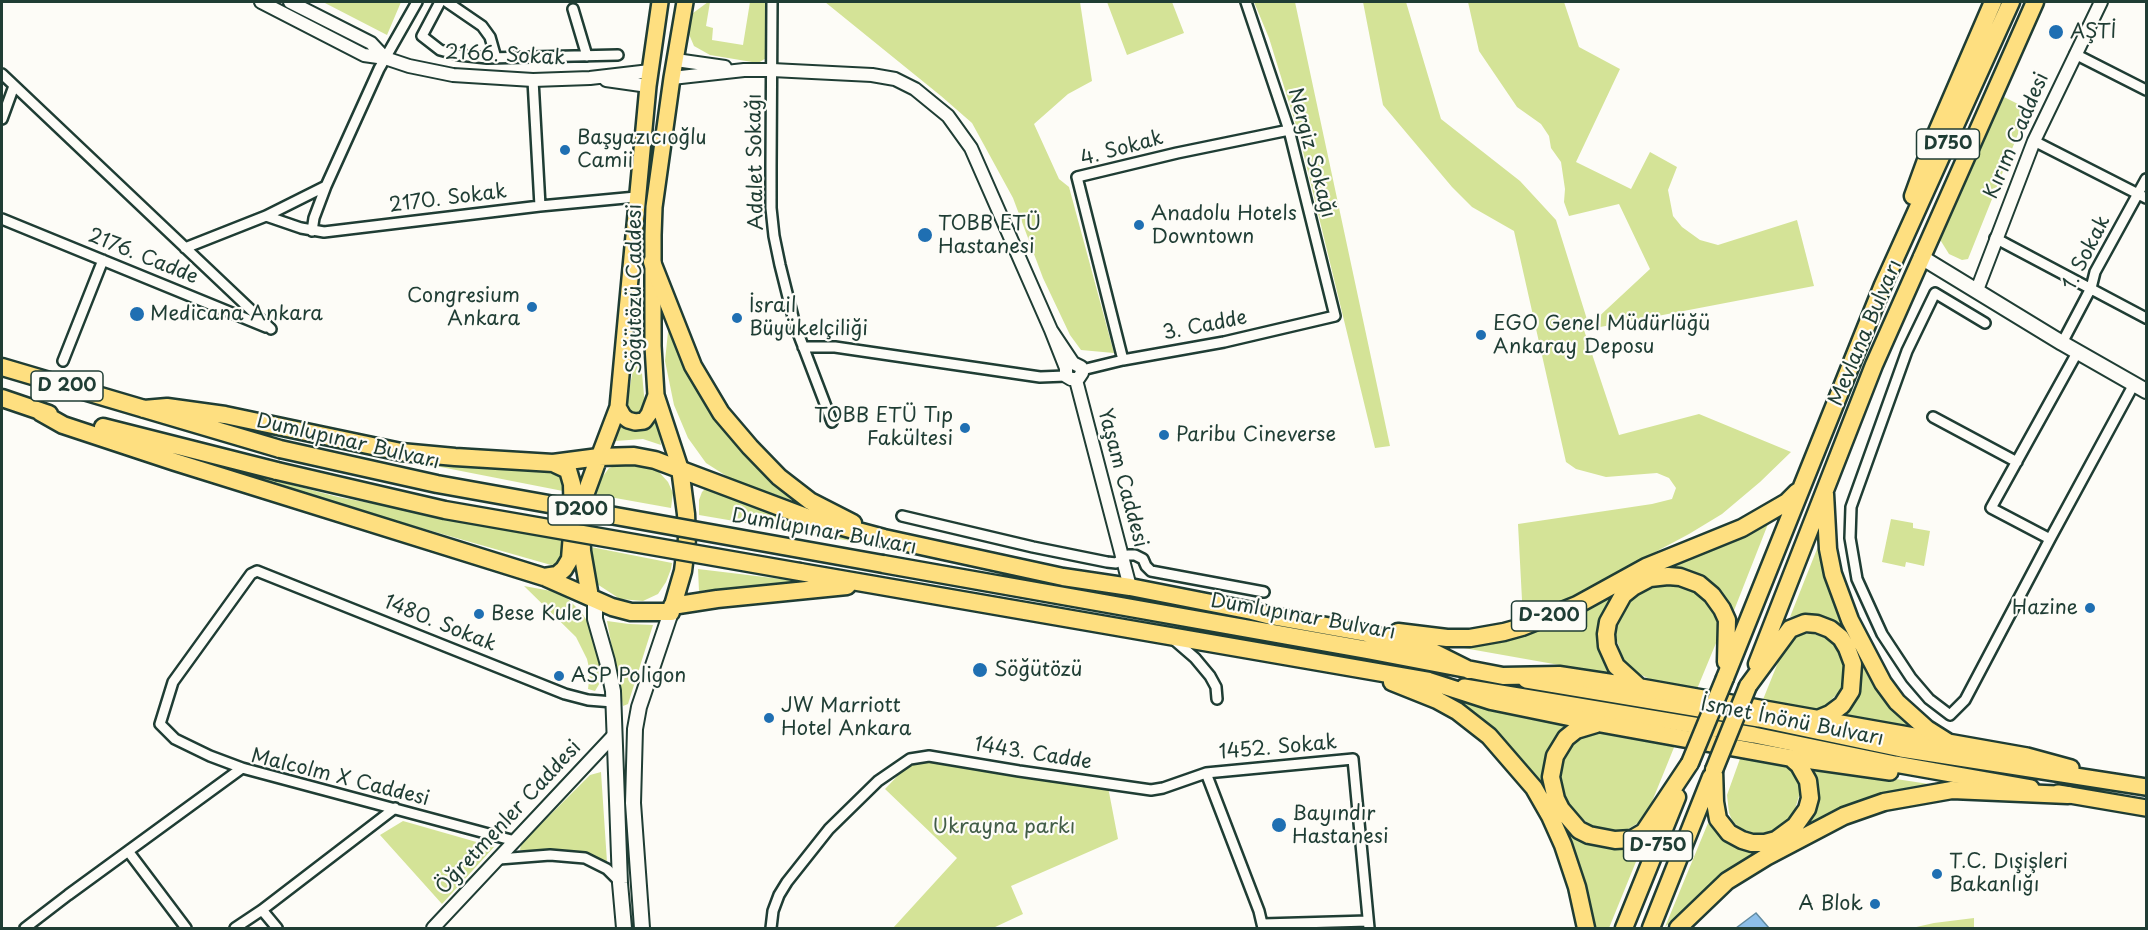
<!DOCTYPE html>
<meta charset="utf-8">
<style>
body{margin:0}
#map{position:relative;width:2148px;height:930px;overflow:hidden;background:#fdfcf7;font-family:"Playpen Sans",sans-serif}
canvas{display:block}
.frame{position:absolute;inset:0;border:3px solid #1f3d34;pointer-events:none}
</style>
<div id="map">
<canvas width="2148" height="930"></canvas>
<div class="frame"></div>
</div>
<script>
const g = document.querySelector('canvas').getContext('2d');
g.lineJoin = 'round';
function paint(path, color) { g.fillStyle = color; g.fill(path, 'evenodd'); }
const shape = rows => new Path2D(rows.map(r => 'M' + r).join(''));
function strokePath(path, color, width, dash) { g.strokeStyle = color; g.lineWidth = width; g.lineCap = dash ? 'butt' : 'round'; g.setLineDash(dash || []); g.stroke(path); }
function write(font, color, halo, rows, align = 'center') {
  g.font = font + ' "Playpen Sans",sans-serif'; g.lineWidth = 4.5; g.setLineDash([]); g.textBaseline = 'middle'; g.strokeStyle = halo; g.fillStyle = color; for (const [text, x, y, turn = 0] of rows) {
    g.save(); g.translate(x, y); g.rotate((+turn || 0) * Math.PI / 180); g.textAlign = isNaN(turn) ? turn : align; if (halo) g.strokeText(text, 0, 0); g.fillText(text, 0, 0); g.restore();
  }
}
const green = shape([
 [323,2,401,2,387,35],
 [708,2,710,2,706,26,713,28,712,40,743,45,750,2,769,2,768,57,758,63,710,55,694,46,688,32,689,16],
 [825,2,1080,2,1092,81,1068,94,1034,124,1059,179,1069,187,1114,353,1081,350,1070,335,1043,278,1013,198,972,123,941,96],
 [1107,2,1172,2,1184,33,1127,55],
 [1254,2,1295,2,1390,446,1375,448,1299,135,1269,38],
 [1363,2,1406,2,1441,119,1520,181,1556,220,1590,329,1584,330,1619,435,1699,414,1791,452,1760,482,1722,514,1689,534,1560,603,1523,619,1518,524,1652,504,1672,499,1676,488,1669,478,1657,473,1606,477,1576,469,1566,462,1514,231,1472,207,1452,187,1383,105],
 [1468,2,1564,2,1579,47,1620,69,1576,162,1631,189,1650,152,1677,167,1668,190,1673,216,1682,227,1700,240,1718,245,1797,220,1814,286,1595,328,1593,322,1650,269,1619,204,1569,216,1564,202,1565,189,1561,162,1551,148,1549,136,1541,124,1517,107,1479,51],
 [2004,97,2028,109,1968,259,1962,260,1949,254,1939,238],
 [669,322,698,384,819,510,731,479,706,463,688,438,674,405,665,361],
 [639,340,645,406,640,416,629,412,626,406],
 [656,418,661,445,643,439,615,441,619,421,650,423],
 [298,439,437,460,562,471,568,492],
 [164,451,338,497,568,540,568,554,558,564,551,565,165,455],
 [624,463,648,466,659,472,668,482,673,493,671,508,593,494,598,483,609,468],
 [706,488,892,548,699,515,699,500,702,492],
 [1891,519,1913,523,1913,528,1930,531,1924,566,1906,562,1905,567,1882,562],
 [1768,524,1733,613,1725,597,1716,586,1706,577,1679,568,1664,567,1750,533],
 [1819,544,1827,582,1847,631,1824,617,1805,615,1790,617],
 [591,547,672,563,671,569,666,582,658,594,643,601,620,599,597,584,589,568],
 [698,569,831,585,699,591],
 [1679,583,1703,596,1719,622,1721,631,1697,689,1654,681,1631,670,1623,659,1615,634,1617,620,1630,598,1638,591,1657,584],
 [524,586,562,593,581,612,590,625,597,642,604,676,595,691,588,689,590,672,587,659,576,637],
 [1615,590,1600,622,1600,643,1610,674,1458,647,1502,640,1554,624],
 [607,621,629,624,653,625,628,704,623,706],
 [1804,634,1814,634,1826,638,1837,647,1842,655,1846,666,1844,684,1839,692,1826,705,1816,709,1762,702,1783,650,1795,637],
 [1860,656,1873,684,1881,695,1907,722,1916,729,1840,715,1859,690,1862,672],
 [1456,700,1569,725,1553,743,1548,753,1549,802,1524,763,1501,738],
 [1600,731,1675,745,1647,814,1641,821,1625,831,1601,830,1591,826,1573,810,1562,790,1559,770,1568,748,1577,738],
 [1741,756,1785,765,1799,778,1800,793,1794,812,1784,826,1765,834,1755,834,1738,827,1732,820,1729,813,1727,795],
 [931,760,1108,787,1118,839,1011,886,1023,914,993,928,893,928,957,858,885,789,908,765,915,762],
 [1810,766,1929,784,1875,797,1804,830,1817,806,1819,787],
 [601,772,607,862,574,853,520,850,521,844,590,775],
 [403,821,494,847,442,904,380,835],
 [1559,823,1571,834,1597,847,1625,848,1644,842,1609,928,1591,928],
 [1708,823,1720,837,1744,847,1761,850,1720,878,1665,927],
 [1974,918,1974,928,1912,928,1934,923]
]);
const water = shape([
 [1756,913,1769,928,1736,928,1756,913]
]);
const minor = shape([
 [440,2,422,36,440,50,459,55,487,58,618,55],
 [447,2,482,26,490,37,496,58],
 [772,2,771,166,771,208,774,236,780,265,795,325,832,422],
 [573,9,587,56],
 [2075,54,2146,90],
 [2,74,271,329],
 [533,80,540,206],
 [2,119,14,86],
 [2034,141,2146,198],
 [266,216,301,228,324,232,540,206,636,197],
 [2,219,266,327],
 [312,231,314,218,326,186],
 [1995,238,2146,318],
 [185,248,266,216,326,186,379,69,417,2],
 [1985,323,1935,293,1907,351,1851,507,1850,538,1857,579,1882,634,1911,678,1929,699,1950,715,1965,700,2050,539,2134,384],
 [2062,343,2091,288,2095,272,2146,179],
 [803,347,835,347,1040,377,1066,376],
 [1123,360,1077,177,1177,153,1289,130],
 [63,361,103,260],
 [1082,370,1123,360,1224,342,1335,316,1289,130,1246,2],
 [1933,417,2017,462],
 [902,516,1033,547,1107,562,1116,563,1128,555,1135,555,1143,559,1146,566,1151,571,1264,592],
 [2050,539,1991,508,2078,351],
 [1173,639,1195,658,1210,676,1216,687,1217,699],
 [242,768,210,756,175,739,160,724,173,682,251,574,257,571,565,694,588,700,613,702],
 [1206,773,1259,911,1263,928],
 [128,851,186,928],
 [499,859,550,855,585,858,607,869,620,882],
 [262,910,277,928],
 [1263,924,1368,921],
 [25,928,68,895,242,768,515,841],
 [235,928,262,910,395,808],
 [771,928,773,911,779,895,787,882,829,829,878,781,910,759,929,756,1019,771,1151,790,1163,788,1206,773,1353,759,1369,928]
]);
const tertiary = shape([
 [261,2,364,55,385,58,409,66,453,75,533,80,590,78,650,71],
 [290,2,371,43,385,58],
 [676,60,725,67],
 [672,78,744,70,772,70,872,75,895,79,915,89,948,116,971,148,1051,330,1066,368,1066,376,1071,379,1078,379,1082,373,1081,367,1073,363,1051,330],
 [606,80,648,86],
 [1977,290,2034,141,2101,2],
 [1076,380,1130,587],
 [433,928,614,735]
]);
const secondary = shape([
 [1921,257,2062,343,2146,391],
 [595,599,595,619,607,661,613,691,620,883,624,928],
 [642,928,633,803,635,729,639,707,671,612]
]);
const primary = shape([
 [618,407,623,416,628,420,635,422,644,421,649,414,656,395],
 [599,457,618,407,648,86,660,2],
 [680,468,656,395,653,346,653,235,654,207,672,78,685,2],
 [1526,680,1759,719,1901,749,2146,787],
 [1464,687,1754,735,1895,764,2031,788],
 [1818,719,2027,756,2071,768],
 [1791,758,1890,772],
 [2058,793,2146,808]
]);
const trunk = shape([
 [1913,196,1933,141,1993,2],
 [652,262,693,366,721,413,750,447,779,477,810,501,853,523],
 [2,367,280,449],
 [2,398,49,414],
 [144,409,167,407,225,415,401,452,455,457,553,463,599,457,634,456,655,460,809,518,884,538,1063,577,1130,587,1252,611,1271,616,1366,633,1429,650,1469,670],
 [40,412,63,425,175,462,544,577,612,607,631,612,671,612,683,571,687,539,686,514,680,468],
 [103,427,277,471],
 [1825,494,1828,549,1833,574,1850,620,1883,683,1897,702,1927,729,1946,741],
 [883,564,1368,650,1503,676,1559,675,1638,687,1818,719,1830,714,1842,705,1851,691,1853,664,1847,648,1841,638,1830,629,1817,624,1805,623,1790,629,1748,686],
 [800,572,1429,681,1491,701,1598,723,1791,758,1799,765,1808,781,1810,798,1807,809,1795,826,1776,840,1765,843,1752,843,1742,840,1729,833,1718,819,1715,802,1714,770],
 [544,577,557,575,564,569,570,559,573,522,572,484,568,470,553,463],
 [590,597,582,551,581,521,584,498,599,457],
 [672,606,717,599,847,586],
 [1398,632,1447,638,1470,638,1504,632,1522,627,1577,605,1646,567,1742,528,1787,502,1797,492],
 [1757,664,1874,365,2035,2],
 [1725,678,1883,285,2011,2],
 [1392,682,1437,700,1457,711,1489,736,1534,788,1550,816,1563,845,1577,887,1586,928],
 [1638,686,1616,666,1607,646,1606,634,1608,622,1623,595,1633,587,1650,578,1668,576,1680,577,1699,584,1712,595,1722,609,1727,620,1726,662],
 [1596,724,1576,730,1566,738,1555,756,1551,777,1556,799,1561,809,1579,830,1589,835,1615,840,1632,839,1644,832,1690,763],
 [1624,928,1677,797],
 [1651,928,1711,777],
 [1678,928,1727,881,1766,857,1844,816,1884,802,1952,790,2068,795]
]);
const trunkBridge = shape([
 [280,449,437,484,883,564],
 [277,471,445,510,800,572],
 [1690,763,1725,678],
 [1714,770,1748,686]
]);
const markers = [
 [2056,32,8,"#1f6fb2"],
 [565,150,6,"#1f6fb2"],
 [1139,225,6,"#1f6fb2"],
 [925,235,8,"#1f6fb2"],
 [532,307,6,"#1f6fb2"],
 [137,314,8,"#1f6fb2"],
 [737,318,6,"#1f6fb2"],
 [1481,335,6,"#1f6fb2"],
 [965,428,6,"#1f6fb2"],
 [1164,435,6,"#1f6fb2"],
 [2090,608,6,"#1f6fb2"],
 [479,614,6,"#1f6fb2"],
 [980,670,8,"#1f6fb2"],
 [559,676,6,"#1f6fb2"],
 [769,718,6,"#1f6fb2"],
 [1279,825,8,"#1f6fb2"],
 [1937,874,6,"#1f6fb2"],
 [1875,904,6,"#1f6fb2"]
];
const shields = [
 [1948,144,63],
 [67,386,72],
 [581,510,66],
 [1549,616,75],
 [1658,846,69]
];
const shieldNames = [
 ["D750",1948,144],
 ["D 200",67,386],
 ["D200",581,510],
 ["D-200",1549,616],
 ["D-750",1658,846]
];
const poiNames = [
 ["AŞTİ",2070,32],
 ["Başyazıcıoğlu",577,138],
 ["Camii",577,161],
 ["Anadolu Hotels",1151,214],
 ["Downtown",1151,237],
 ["TOBB ETÜ",938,224],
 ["Hastanesi",938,247],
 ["Congresium",520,296,"right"],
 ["Ankara",520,319,"right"],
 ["İsrail",749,306],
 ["Büyükelçiliği",749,329],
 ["Medicana Ankara",150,314],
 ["EGO Genel Müdürlüğü",1493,324],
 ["Ankaray Deposu",1493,347],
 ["TOBB ETÜ Tıp",953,416,"right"],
 ["Fakültesi",953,439,"right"],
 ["Paribu Cineverse",1176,435],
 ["Hazine",2078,608,"right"],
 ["Bese Kule",491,614],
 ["Söğütözü",994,670],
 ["ASP Poligon",571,676],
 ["JW Marriott",781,706],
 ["Hotel Ankara",781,729],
 ["Bayındır",1292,814],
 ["Hastanesi",1292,837],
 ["T.C. Dışişleri",1949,862],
 ["Bakanlığı",1949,885],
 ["A Blok",1863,904,"right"]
];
const streetNames = [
 ["2166. Sokak",505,56,3],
 ["Kırım Caddesi",2017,136,-67],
 ["4. Sokak",1122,149,-15],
 ["Nergiz Sokağı",1311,153,75],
 ["Adalet Sokağı",756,162,-91],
 ["2170. Sokak",448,199,-7],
 ["1. Sokak",2087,253,-63],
 ["2176. Cadde",143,257,22],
 ["Söğütözü Caddesi",635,289,-90],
 ["3. Cadde",1205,326,-11],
 ["Mevlana Bulvarı",1866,333,-67],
 ["Dumlupınar Bulvarı",348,442,13],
 ["Yaşam Caddesi",1122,478,75],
 ["Dumlupınar Bulvarı",824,532,10],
 ["Dumlupınar Bulvarı",1303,617,10],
 ["1480. Sokak",440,624,22],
 ["İsmet İnönü Bulvarı",1792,722,11],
 ["1452. Sokak",1278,748,-5],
 ["1443. Cadde",1033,754,9],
 ["Malcolm X Caddesi",340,778,14],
 ["Öğretmenler Caddesi",509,818,-47]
];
const parkNames = [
 ["Ukrayna parkı",1004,827]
];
paint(green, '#d4e397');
paint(water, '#8dbfe9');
strokePath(water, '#618ba1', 1.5);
strokePath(minor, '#1f3d34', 14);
strokePath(tertiary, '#1f3d34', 16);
strokePath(secondary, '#1f3d34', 18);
strokePath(primary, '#1f3d34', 20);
strokePath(trunk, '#1f3d34', 21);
strokePath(minor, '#fdfcf7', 9);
strokePath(tertiary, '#fdfcf7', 12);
strokePath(secondary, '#fdfcf7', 14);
strokePath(primary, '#fedf80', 15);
strokePath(trunk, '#fedf80', 16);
strokePath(trunkBridge, '#1f3d34', 21, []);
strokePath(trunkBridge, '#fedf80', 16);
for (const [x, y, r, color] of markers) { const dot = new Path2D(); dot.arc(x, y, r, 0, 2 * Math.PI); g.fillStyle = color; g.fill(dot); strokePath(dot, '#fdfcf7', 2); }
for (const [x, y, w] of shields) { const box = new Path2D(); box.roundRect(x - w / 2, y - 15, w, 30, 4.5); g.fillStyle = '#fdfcf7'; g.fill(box); strokePath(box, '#1f3d34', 1.5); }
write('bold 18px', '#1f3d34', null, shieldNames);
write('20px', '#1f3d34', '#fdfcf7', poiNames, 'left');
write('20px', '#1f3d34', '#fdfcf7', streetNames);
write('20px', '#435e48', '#fdfcf7', parkNames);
</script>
